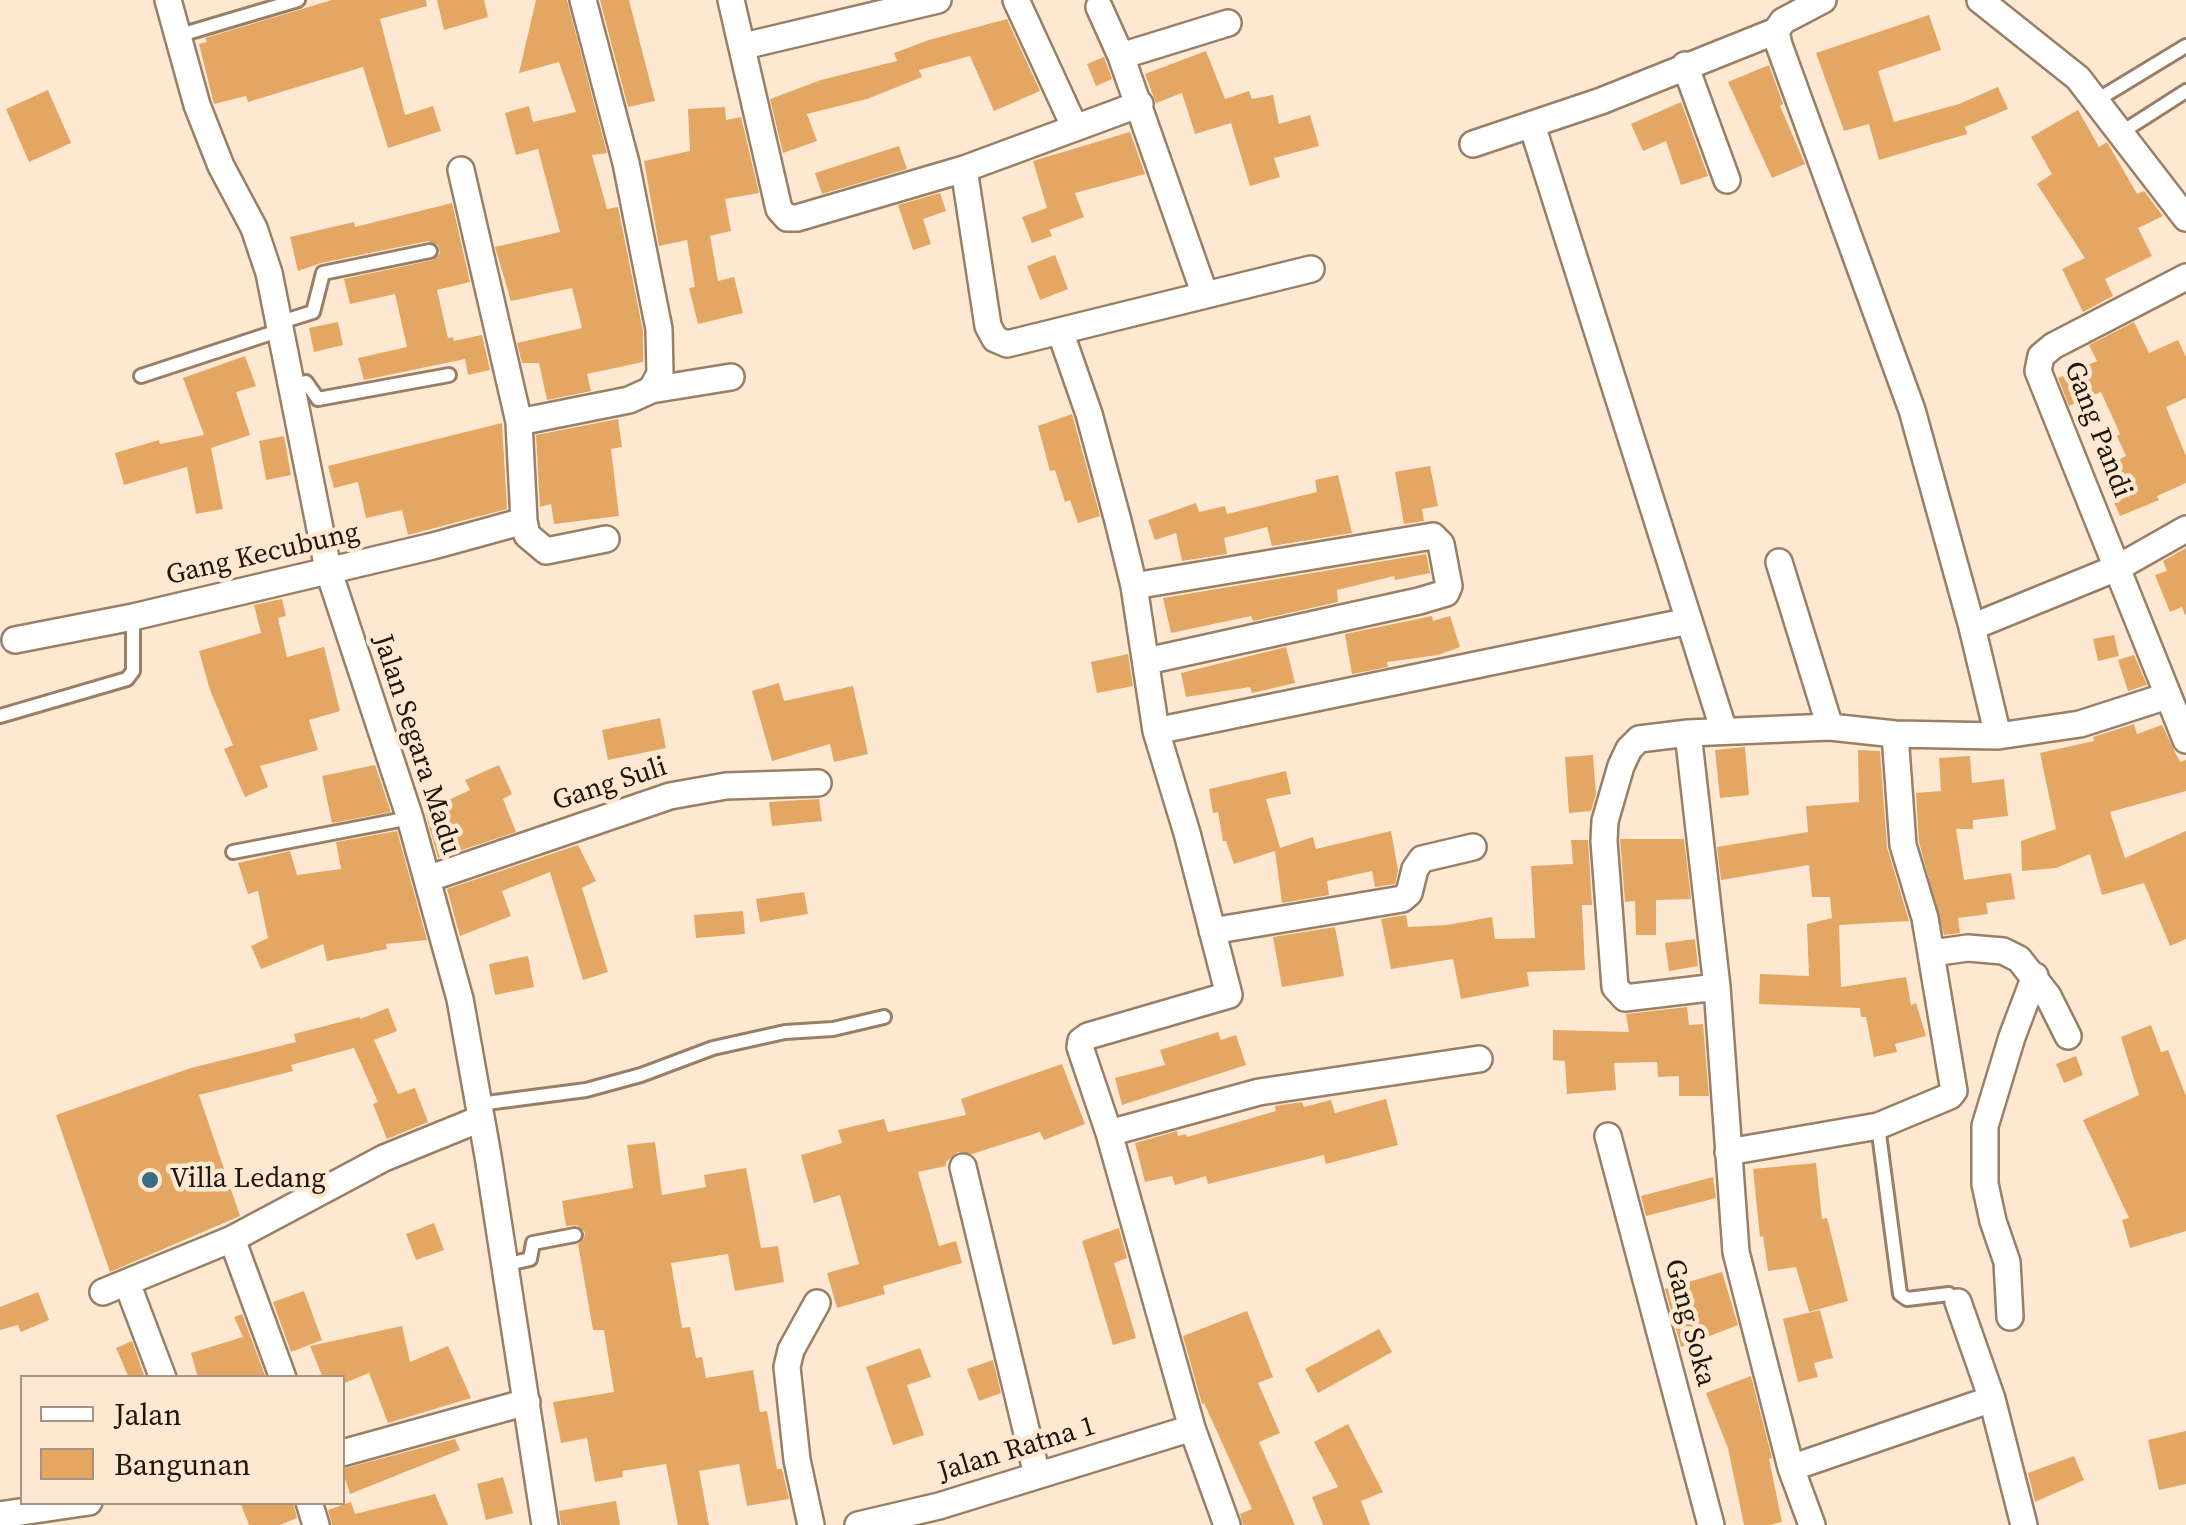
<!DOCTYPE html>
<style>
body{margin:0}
#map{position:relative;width:2186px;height:1525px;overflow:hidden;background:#fee8d2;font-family:"Source Serif 4",serif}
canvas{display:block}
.legend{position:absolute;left:20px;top:1375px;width:325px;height:130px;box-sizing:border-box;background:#fee8d2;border:2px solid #a59483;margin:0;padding:12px 18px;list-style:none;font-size:30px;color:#20170c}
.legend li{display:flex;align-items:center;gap:20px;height:50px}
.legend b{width:50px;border:2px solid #a59483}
</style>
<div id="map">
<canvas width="2186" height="1525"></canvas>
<ul class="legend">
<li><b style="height:12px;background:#fff"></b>Jalan</li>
<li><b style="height:28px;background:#e3a763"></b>Bangunan</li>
</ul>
</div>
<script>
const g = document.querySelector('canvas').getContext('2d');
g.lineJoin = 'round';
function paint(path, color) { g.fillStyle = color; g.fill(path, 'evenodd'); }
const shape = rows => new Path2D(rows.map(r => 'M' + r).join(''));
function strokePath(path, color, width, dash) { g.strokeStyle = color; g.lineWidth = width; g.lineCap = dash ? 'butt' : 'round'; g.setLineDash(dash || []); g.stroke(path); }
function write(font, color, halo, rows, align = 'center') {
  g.font = font + ' "Source Serif 4",serif'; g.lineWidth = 9; g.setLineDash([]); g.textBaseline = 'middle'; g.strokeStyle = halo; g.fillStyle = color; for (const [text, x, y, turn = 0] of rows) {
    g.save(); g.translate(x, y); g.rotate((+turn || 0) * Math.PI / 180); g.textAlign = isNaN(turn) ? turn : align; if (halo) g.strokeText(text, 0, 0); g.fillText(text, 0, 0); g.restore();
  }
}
const building = shape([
 [332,0,426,0,427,6,380,19,405,115,433,106,441,131,388,148,363,67,248,102,246,96,214,104,199,44,207,42,205,38],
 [437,0,484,0,488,17,444,30],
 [536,0,567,0,607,153,592,155,607,209,618,207,643,331,643,362,587,374,591,391,547,400,539,363,522,363,517,343,582,328,572,288,511,301,495,247,560,232,538,149,516,155,505,113,529,106,533,122,576,112,559,62,519,73],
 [600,0,629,0,655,101,628,107],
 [1929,15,1941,50,1878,71,1894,122,1959,104,1998,87,2008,109,1965,127,1967,134,1879,160,1869,124,1844,131,1816,53],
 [1007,19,1040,91,994,111,970,56,919,70,922,77,867,99,807,114,817,141,783,153,770,99,821,80,897,61,894,53,929,40],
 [1206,51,1225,99,1249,91,1252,99,1273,95,1279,124,1310,115,1319,146,1274,158,1280,177,1250,186,1231,123,1195,134,1182,93,1156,103,1145,74],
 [1104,57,1112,79,1096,86,1087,64],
 [1769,65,1783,104,1780,106,1805,164,1772,178,1728,82],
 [48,90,71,143,29,162,6,109],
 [1681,102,1708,176,1681,185,1666,141,1643,151,1631,124],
 [725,107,726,120,741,117,759,193,725,199,731,231,710,236,718,281,734,277,743,313,698,324,689,288,695,287,687,240,659,246,644,161,690,151,688,109],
 [2078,110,2099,147,2107,142,2137,194,2144,191,2163,216,2138,228,2152,256,2105,279,2113,296,2083,312,2062,269,2085,258,2037,184,2052,174,2031,137],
 [1130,132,1145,174,1075,193,1084,217,1049,230,1052,236,1032,243,1022,217,1047,208,1033,161],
 [899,146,907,169,822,194,815,173],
 [940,193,946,211,923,219,931,244,913,250,898,205],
 [452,203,470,282,437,290,448,338,453,337,454,341,482,335,490,370,468,375,465,359,364,380,358,358,407,347,395,294,350,304,344,279,433,260,440,253,438,245,428,241,321,263,298,271,290,237,354,222,355,227],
 [1055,255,1068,289,1040,300,1027,266],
 [338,322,343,345,314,352,309,328],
 [2134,322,2149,353,2178,340,2186,357,2186,398,2166,407,2186,456,2186,483,2157,496,2159,500,2120,516,2111,495,2128,487,2116,461,2126,456,2117,436,2120,434,2101,392,2069,406,2058,378,2097,361,2089,345],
 [245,356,256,386,236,392,250,435,211,448,223,509,196,514,187,467,124,485,115,453,159,440,160,444,204,435,183,378],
 [1072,414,1100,516,1078,523,1070,500,1065,502,1055,470,1050,471,1038,426],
 [618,419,622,447,611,449,619,516,554,524,551,504,540,507,536,435],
 [502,423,507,509,408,535,402,510,366,518,358,482,334,488,328,466],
 [284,436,291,475,266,480,259,441],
 [1430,466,1438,506,1422,509,1424,521,1404,524,1395,472],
 [1338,475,1352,533,1272,546,1267,527,1224,538,1227,554,1182,561,1176,533,1155,540,1148,520,1196,503,1199,512,1225,506,1227,514,1317,492,1315,480],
 [2186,548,2186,614,2185,615,2182,607,2170,612,2155,575,2167,571,2163,561],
 [1426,554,1430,573,1395,580,1394,576,1337,590,1338,602,1253,621,1251,616,1171,633,1163,598],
 [282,599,286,616,278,618,287,657,324,647,340,711,309,720,318,750,260,766,268,787,245,797,224,749,233,745,210,690,199,651,261,633,254,605],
 [1432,616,1433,621,1450,616,1460,647,1438,655,1387,662,1388,667,1352,674,1345,634],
 [2114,635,2119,656,2098,661,2093,639],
 [1286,647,1295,683,1252,693,1250,687,1186,697,1181,673],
 [1128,654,1133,686,1097,693,1091,662],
 [2134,655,2147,685,2128,691,2118,660],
 [779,683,784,701,853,686,868,754,834,762,830,744,772,761,752,691],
 [660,718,666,748,608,760,602,730],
 [2134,724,2137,734,2162,725,2180,762,2186,760,2186,791,2110,812,2125,858,2186,831,2186,939,2170,946,2144,883,2102,895,2090,854,2056,868,2022,871,2021,841,2056,829,2040,753,2094,741,2093,737],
 [1745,747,1749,795,1720,798,1715,750],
 [1858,750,1880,751,1887,847,1909,921,1839,925,1841,987,1906,977,1911,1005,1916,1003,1926,1036,1895,1044,1897,1052,1874,1057,1866,1017,1861,1017,1860,1008,1759,1004,1760,974,1809,976,1807,924,1832,918,1830,897,1812,897,1809,865,1721,880,1717,847,1808,832,1806,806,1859,802],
 [1593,755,1596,794,1591,811,1569,813,1565,757],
 [1970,756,1972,783,2004,779,2008,816,1973,820,1973,829,1956,829,1964,880,2011,873,2015,899,1986,903,1988,914,1958,918,1960,933,1944,935,1919,842,1916,793,1941,791,1939,758],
 [375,765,391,812,332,823,322,776],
 [499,765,512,794,503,799,516,832,438,858,425,811,470,790,465,780],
 [1286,771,1291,794,1266,799,1280,848,1313,837,1316,849,1391,831,1398,870,1395,884,1375,887,1372,871,1327,881,1329,895,1282,903,1275,851,1234,864,1226,841,1223,841,1218,812,1213,813,1209,789],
 [819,799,822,821,772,826,769,802],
 [397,831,427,940,386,944,387,949,327,961,323,944,261,969,251,946,268,938,258,891,248,894,238,863,290,851,297,875,341,869,336,842],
 [1620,839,1684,839,1691,899,1656,900,1656,935,1636,935,1635,901,1625,902],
 [1571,840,1588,840,1592,905,1582,905,1585,970,1527,972,1529,986,1461,999,1453,959,1391,969,1381,919,1406,915,1408,927,1447,925,1492,917,1495,939,1535,938,1531,866,1573,864],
 [578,845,596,881,582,888,608,972,583,980,550,872,502,891,511,916,460,936,447,889],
 [804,892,808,914,760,922,756,899],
 [743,911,745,934,696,938,694,915],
 [1335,927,1344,976,1282,987,1273,937],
 [1695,939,1698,966,1669,971,1665,943],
 [528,956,534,987,495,995,489,964],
 [1687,1007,1689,1025,1703,1024,1709,1096,1679,1096,1679,1076,1658,1077,1657,1062,1614,1063,1616,1090,1567,1094,1565,1061,1553,1060,1553,1030,1629,1032,1626,1014],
 [388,1008,397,1031,374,1040,398,1094,415,1088,428,1122,387,1139,373,1104,378,1102,354,1048,291,1065,293,1071,199,1095,240,1216,110,1272,56,1115,191,1068,296,1042,294,1034,360,1017,360,1019],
 [2151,1025,2161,1052,2168,1050,2186,1096,2186,1231,2130,1248,2122,1220,2129,1218,2083,1120,2139,1095,2121,1037],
 [1218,1032,1221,1040,1236,1035,1246,1065,1122,1105,1115,1078,1165,1065,1160,1050],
 [2076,1056,2083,1075,2064,1083,2056,1064],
 [1062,1064,1085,1124,1044,1140,1040,1132,972,1154,958,1152,946,1162,946,1166,918,1172,939,1246,956,1241,962,1263,883,1286,885,1294,837,1308,827,1273,859,1264,840,1195,814,1203,801,1155,842,1143,838,1130,884,1119,888,1132,966,1115,961,1099],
 [1386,1099,1398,1145,1326,1164,1324,1155,1208,1184,1206,1176,1175,1185,1172,1176,1145,1182,1135,1143,1177,1131,1178,1136,1186,1134,1187,1137,1276,1111,1275,1106,1302,1102,1304,1107,1331,1100,1335,1113],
 [655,1142,662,1195,706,1187,704,1175,746,1168,761,1248,778,1246,784,1282,735,1291,728,1254,671,1263,682,1328,690,1327,696,1358,702,1357,706,1378,753,1370,760,1412,767,1411,777,1469,782,1469,789,1499,747,1506,739,1464,699,1471,709,1525,678,1525,666,1464,622,1471,623,1477,595,1482,587,1438,561,1443,553,1402,614,1392,604,1330,593,1330,578,1244,584,1239,585,1232,577,1225,566,1226,562,1201,633,1188,627,1145],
 [1816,1163,1822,1219,1827,1218,1848,1301,1809,1312,1796,1267,1768,1271,1763,1236,1760,1237,1753,1169],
 [1713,1177,1716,1198,1646,1216,1641,1196],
 [434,1223,444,1250,416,1260,406,1234],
 [1119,1228,1127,1258,1114,1263,1136,1338,1113,1345,1082,1241],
 [1722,1272,1738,1325,1681,1347,1665,1289],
 [304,1291,322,1340,291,1352,273,1302],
 [38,1292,49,1320,21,1332,18,1325,0,1330,0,1307],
 [1820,1310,1833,1358,1814,1363,1818,1377,1798,1382,1783,1319],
 [1247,1311,1273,1377,1258,1383,1280,1433,1259,1442,1295,1525,1243,1525,1240,1514,1252,1509,1204,1403,1202,1404,1183,1336],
 [242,1314,266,1378,198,1378,191,1353,243,1337,234,1317],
 [402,1326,410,1362,448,1346,471,1398,388,1423,369,1373,342,1384,342,1378,323,1378,310,1346],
 [1379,1329,1392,1352,1318,1393,1305,1369],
 [132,1341,145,1378,129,1378,116,1348],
 [920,1348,931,1377,907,1385,924,1435,893,1445,866,1367],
 [993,1360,1001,1393,979,1401,967,1369],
 [1751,1376,1772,1458,1769,1459,1782,1522,1769,1525,1744,1525,1728,1448,1706,1393],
 [1348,1424,1383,1492,1361,1501,1370,1525,1323,1525,1312,1497,1338,1487,1314,1442],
 [2186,1431,2186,1484,2159,1490,2148,1440],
 [455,1439,460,1450,350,1494,342,1469],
 [2074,1456,2084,1480,2035,1502,2028,1473],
 [503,1477,513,1513,486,1520,477,1484],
 [435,1494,448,1525,332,1525,328,1510,351,1502,355,1514],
 [616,1501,620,1525,561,1525,559,1511],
 [240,1502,293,1502,297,1518,280,1525,249,1525]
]);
const lane = shape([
 [177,36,298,0],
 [2097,100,2186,46],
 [2122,132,2186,91],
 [281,322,313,312,323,273,430,251],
 [141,376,281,330],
 [293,385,306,382,318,399,449,375],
 [0,716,127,679,133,671,133,617],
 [233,852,410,818],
 [479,1104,586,1090,641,1075,713,1048,785,1032,833,1029,884,1017],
 [1878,1126,1900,1294,1907,1299,1949,1294,1958,1302],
 [504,1265,530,1259,533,1243,575,1235]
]);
const street = shape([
 [168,0,197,105,221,166,254,228,269,273,328,569,410,818,460,999,488,1156,545,1525],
 [731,0,779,209,787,218,797,218,964,169,1140,104],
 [1016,0,1075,128],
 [1823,0,1783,21,1776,31,1779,45,1912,410,1972,627,1998,736],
 [1980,0,2078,78,2186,218],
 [1099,7,1121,56,1228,23],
 [744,46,938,0],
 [1121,56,1205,295],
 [1685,65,1727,180],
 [1532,125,1724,731],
 [1473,144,1601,101,1776,31],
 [964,169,988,326,995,339,1007,344,1311,269],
 [461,170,519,422,524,521,527,535,546,551,606,539],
 [2186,277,2053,346,2041,356,2038,371,2186,740],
 [1060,331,1089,414,1118,521,1134,586,1156,731,1187,833,1229,995,1088,1036,1081,1041,1080,1047,1109,1133,1192,1428,1227,1525],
 [651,390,731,377],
 [519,422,629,400,651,390,660,374,659,329,626,163,583,0],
 [1779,562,1830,727],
 [1134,586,1433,536,1441,544,1449,586,1446,593,1419,601,1147,661],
 [1972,627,2119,567,2186,529],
 [15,640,133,617,433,546,524,521],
 [1156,731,1689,621],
 [1688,733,1717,987,1736,1252,1791,1468,1812,1525],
 [427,879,670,796,726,786,818,783],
 [1212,931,1402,899,1409,893,1415,869,1422,859,1473,847],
 [1932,953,1968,948,2003,951,2019,959,2048,996,2068,1036],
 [1717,987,1625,998,1615,987,1604,841,1605,821,1621,766,1629,749,1639,739,1688,733,1830,727,1895,734,1998,736,2080,724,2167,696],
 [1109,1133,1259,1092,1479,1059],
 [1608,1136,1711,1525],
 [1728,1152,1878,1126,1950,1096,1954,1091,1925,918,1903,845,1895,734],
 [963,1167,1037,1475],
 [232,1239,283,1378],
 [127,1283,163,1378],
 [103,1292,232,1239,384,1158,480,1119],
 [1958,1302,1992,1399,2024,1525],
 [2010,1317,2007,1262,1993,1221,1985,1184,1985,1126,2012,1037,2035,976],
 [342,1453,527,1402],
 [1791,1468,1992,1399],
 [309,1502,316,1525],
 [0,1515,89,1502],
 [811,1525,797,1460,787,1367,791,1350,817,1303],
 [858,1525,939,1506,1192,1428]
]);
const markers = [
 [150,1180,10,"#356e87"]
];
const streetNames = [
 ["Gang Pandi",2097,430,69],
 ["Gang Kecubung",263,555,-13],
 ["Jalan Segara Madu",416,745,72],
 ["Gang Suli",610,785,-18],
 ["Gang Soka",1689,1323,75],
 ["Jalan Ratna 1",1017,1450,-17]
];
const poiNames = [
 ["Villa Ledang",170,1180]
];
paint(building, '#e3a763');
strokePath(lane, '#987f65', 18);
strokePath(street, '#987f65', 30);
strokePath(lane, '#fff', 12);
strokePath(street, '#fff', 25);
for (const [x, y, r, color] of markers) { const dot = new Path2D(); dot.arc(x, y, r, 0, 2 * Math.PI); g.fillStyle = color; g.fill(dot); strokePath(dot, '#fee8d2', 4); }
write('28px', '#20170c', '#fee8d2', streetNames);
write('28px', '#20170c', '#fee8d2', poiNames, 'left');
</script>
